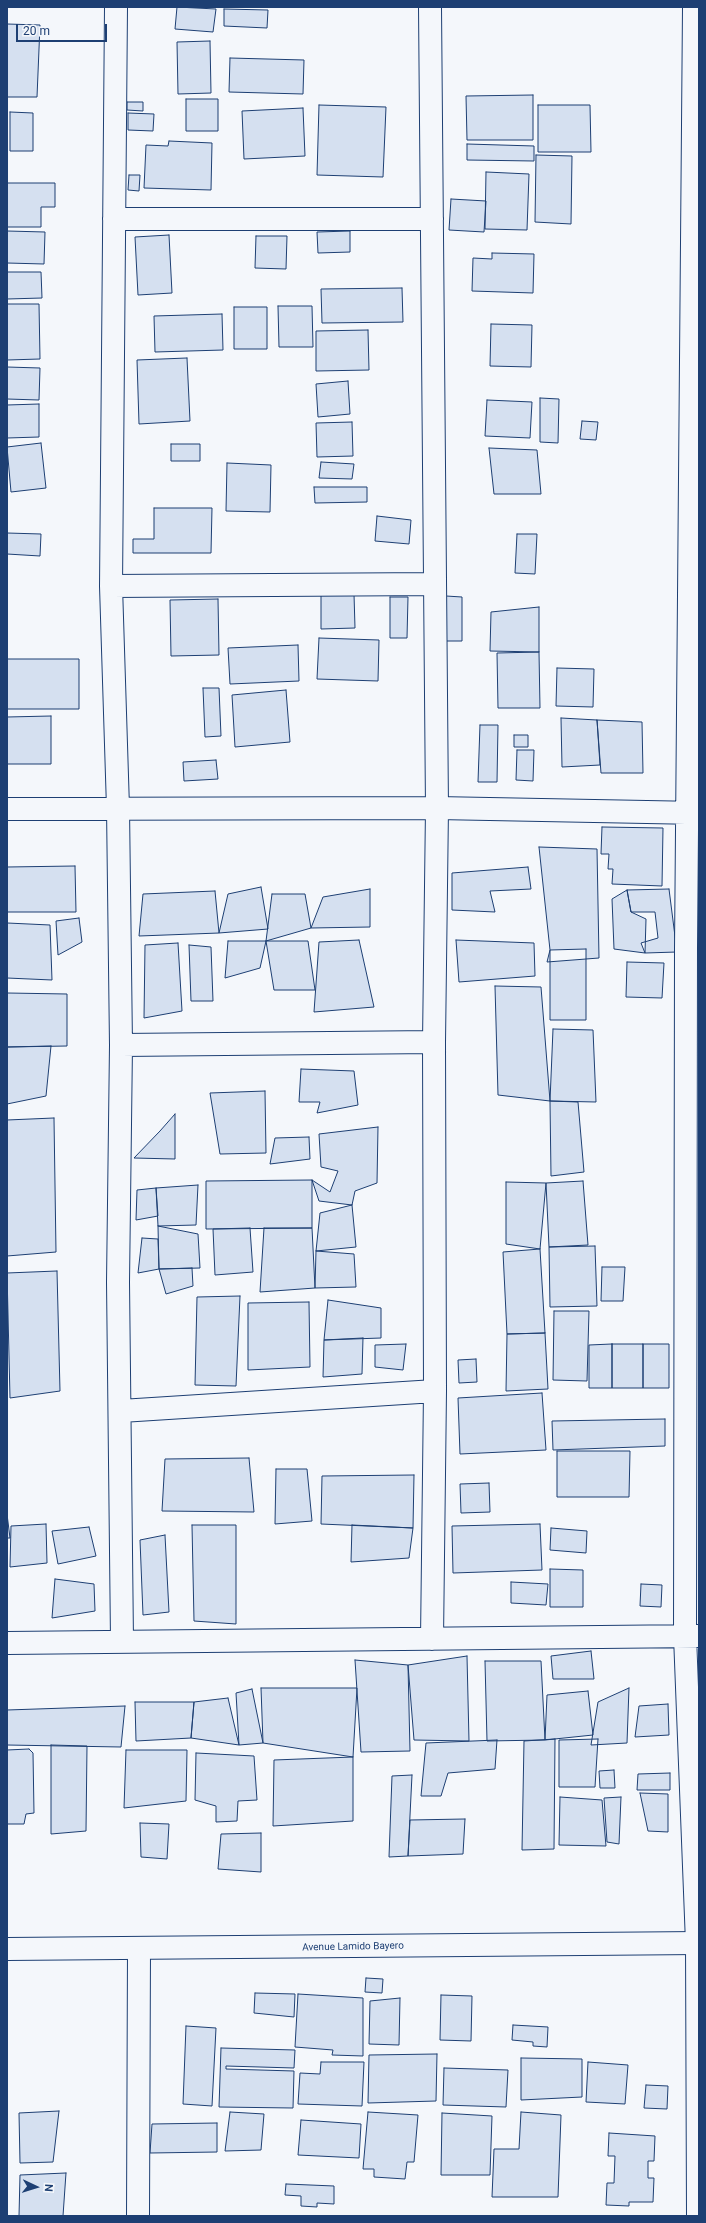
<!DOCTYPE html>
<style>
body{margin:0}
#map{position:relative;width:706px;height:2223px;overflow:hidden;background:#f4f7fb;font-family:Roboto,sans-serif}
canvas{display:block}
.frame{position:absolute;inset:0;border:8px solid #1d3f73;pointer-events:none}
.north{position:absolute;left:16px;top:2167px;width:40px;height:40px;-webkit-text-stroke:3px #f4f7fb;paint-order:stroke;rotate:94deg;font-size:11px;font-weight:700;line-height:16px;text-align:center;color:#1d3f73}
.north::after{content:'';display:block;margin:auto;width:14px;height:18px;background:#1d3f73;clip-path:polygon(50% 0,100% 100%,50% 72%,0 100%)}
.scale{position:absolute;left:16px;top:24px;width:91px;height:18px;box-sizing:border-box;border:2px solid #1d3f73;border-top:0;padding-left:5px;font-size:12px;line-height:14px;white-space:nowrap;color:#1d3f73;-webkit-text-stroke:3px #f4f7fb;paint-order:stroke}
</style>
<div id="map">
<canvas width="706" height="2223"></canvas>
<div class="frame"></div>
<div class="north">N</div>
<div class="scale">20 m</div>
</div>
<script>
const g = document.querySelector('canvas').getContext('2d');
g.lineJoin = 'round';
function paint(path, color) { g.fillStyle = color; g.fill(path, 'evenodd'); }
const shape = rows => new Path2D(rows.map(r => 'M' + r).join(''));
function strokePath(path, color, width, dash) { g.strokeStyle = color; g.lineWidth = width; g.lineCap = dash ? 'butt' : 'round'; g.setLineDash(dash || []); g.stroke(path); }
function write(font, color, halo, rows, align = 'center') {
  g.font = font + ' Roboto,sans-serif'; g.lineWidth = 3; g.setLineDash([]); g.textBaseline = 'middle'; g.strokeStyle = halo; g.fillStyle = color; for (const [text, x, y, turn = 0] of rows) {
    g.save(); g.translate(x, y); g.rotate((+turn || 0) * Math.PI / 180); g.textAlign = isNaN(turn) ? turn : align; if (halo) g.strokeText(text, 0, 0); g.fillText(text, 0, 0); g.restore();
  }
}
const building = shape([
 [177,7,216,9,213,32,175,29,177,7],
 [224,9,268,10,267,28,224,26,224,9],
 [7,24,40,25,37,97,7,97,7,24],
 [210,41,211,93,178,94,177,42,210,41],
 [230,58,304,60,303,94,229,92,230,58],
 [533,95,533,140,467,140,466,96,533,95],
 [186,99,218,99,218,131,186,131,186,99],
 [127,102,143,102,143,111,127,110,127,102],
 [319,105,386,107,383,177,317,175,319,105],
 [538,105,590,105,591,152,538,152,538,105],
 [303,108,305,156,244,159,242,111,303,108],
 [10,112,33,113,33,151,10,151,10,112],
 [128,113,154,114,153,131,128,130,128,113],
 [169,141,212,143,211,190,144,188,146,145,168,146,169,141],
 [467,144,534,146,534,161,467,160,467,144],
 [536,155,572,156,571,224,535,222,536,155],
 [486,172,529,174,527,230,485,229,486,172],
 [129,175,140,175,139,191,128,190,129,175],
 [7,183,55,183,55,207,41,207,41,227,7,227,7,183],
 [451,199,486,201,484,232,449,230,451,199],
 [7,231,45,232,44,264,7,263,7,231],
 [350,231,350,252,318,253,317,232,350,231],
 [169,235,172,293,138,295,135,237,169,235],
 [256,236,287,236,286,269,255,268,256,236],
 [492,253,534,254,533,293,472,291,473,258,492,259,492,253],
 [7,272,41,272,42,298,7,299,7,272],
 [402,288,403,322,322,323,321,289,402,288],
 [7,304,39,304,40,359,7,360,7,304],
 [278,306,312,306,313,347,279,347,278,306],
 [234,307,267,307,267,349,234,349,234,307],
 [222,314,223,350,155,352,154,316,222,314],
 [491,324,532,325,531,367,490,366,491,324],
 [368,330,369,370,316,371,316,331,368,330],
 [187,358,190,421,139,424,137,360,187,358],
 [7,367,40,368,39,400,7,399,7,367],
 [348,381,350,414,318,417,316,384,348,381],
 [540,398,559,399,558,443,540,442,540,398],
 [487,400,532,402,530,438,485,436,487,400],
 [39,404,39,437,7,438,7,405,39,404],
 [582,421,598,422,596,440,580,439,582,421],
 [352,422,353,456,317,457,316,423,352,422],
 [41,443,46,488,11,492,7,447,41,443],
 [171,444,200,444,200,461,171,461,171,444],
 [489,448,537,450,541,494,494,494,489,448],
 [321,462,354,464,352,479,319,478,321,462],
 [227,463,271,465,270,512,226,511,227,463],
 [314,487,367,487,367,502,315,503,314,487],
 [154,508,212,508,211,553,133,553,133,539,154,539,154,508],
 [377,516,411,520,409,544,375,541,377,516],
 [7,533,41,534,40,556,7,554,7,533],
 [517,534,537,534,535,574,515,573,517,534],
 [321,594,354,594,355,628,321,629,321,594],
 [446,596,462,597,462,641,446,641,446,596],
 [390,597,408,597,407,638,390,638,390,597],
 [218,599,219,655,171,656,170,600,218,599],
 [539,607,539,652,490,651,491,612,539,607],
 [319,638,379,640,378,681,317,679,319,638],
 [298,645,299,681,230,684,228,648,298,645],
 [539,652,540,708,498,708,497,653,539,652],
 [7,659,79,659,79,709,7,709,7,659],
 [557,668,594,669,593,707,556,706,557,668],
 [203,688,219,688,221,736,205,737,203,688],
 [286,690,290,742,235,747,232,695,286,690],
 [51,716,51,764,7,764,7,717,51,716],
 [561,718,597,720,600,765,562,767,561,718],
 [597,720,642,722,643,773,601,773,597,720],
 [480,725,498,725,497,782,478,782,480,725],
 [514,735,528,735,528,747,514,747,514,735],
 [517,750,534,750,533,781,516,780,517,750],
 [216,760,218,779,184,781,183,762,216,760],
 [602,827,663,828,662,886,612,884,613,869,608,869,609,854,601,854,602,827],
 [539,847,597,849,599,958,547,962,550,950,539,847],
 [75,866,76,912,7,912,7,867,75,866],
 [528,867,531,889,490,891,495,912,452,910,452,873,528,867],
 [261,887,268,929,219,933,228,894,261,887],
 [370,889,370,927,311,928,323,897,370,889],
 [669,889,677,952,645,953,641,943,658,938,655,912,631,912,627,890,669,889],
 [627,890,631,912,646,919,645,953,614,949,612,899,627,890],
 [215,891,219,933,139,936,143,894,215,891],
 [272,894,305,894,311,928,266,941,272,894],
 [79,918,82,942,58,955,56,921,79,918],
 [7,923,50,925,52,980,7,978,7,923],
 [359,940,374,1007,314,1012,319,942,359,940],
 [456,940,534,943,535,976,459,982,456,940],
 [228,941,266,941,260,968,225,978,228,941],
 [266,941,308,941,315,990,274,990,266,941],
 [178,943,182,1011,144,1018,145,945,178,943],
 [189,945,211,947,213,1001,191,1001,189,945],
 [586,949,586,1020,550,1020,550,950,586,949],
 [627,962,664,963,662,998,626,997,627,962],
 [495,986,541,987,550,1101,498,1095,495,986],
 [7,993,67,994,67,1046,7,1047,7,993],
 [553,1029,593,1030,596,1102,550,1101,553,1029],
 [51,1046,46,1096,7,1104,7,1047,51,1046],
 [301,1069,354,1071,358,1105,317,1113,320,1102,299,1102,301,1069],
 [265,1091,266,1153,220,1154,210,1093,265,1091],
 [550,1101,578,1102,584,1172,551,1176,550,1101],
 [175,1114,175,1159,134,1158,160,1131,175,1114],
 [54,1118,56,1252,7,1256,7,1120,54,1118],
 [378,1127,377,1183,355,1191,352,1205,319,1201,312,1180,330,1192,338,1171,321,1167,319,1134,378,1127],
 [309,1137,310,1159,270,1164,275,1138,309,1137],
 [312,1180,312,1228,206,1229,206,1181,312,1180],
 [583,1181,588,1245,549,1247,546,1183,583,1181],
 [506,1182,546,1183,540,1249,506,1244,506,1182],
 [198,1185,196,1225,158,1226,156,1188,198,1185],
 [156,1188,158,1216,136,1220,137,1190,156,1188],
 [352,1205,356,1247,316,1251,320,1213,352,1205],
 [158,1226,198,1234,200,1268,159,1269,158,1226],
 [250,1228,253,1272,215,1275,213,1229,250,1228],
 [264,1228,312,1228,315,1288,260,1292,264,1228],
 [142,1238,158,1239,159,1269,138,1273,142,1238],
 [595,1246,597,1306,550,1307,549,1247,595,1246],
 [540,1249,545,1333,507,1334,503,1252,540,1249],
 [316,1251,354,1254,356,1287,315,1288,316,1251],
 [602,1267,625,1267,623,1301,601,1301,602,1267],
 [192,1268,193,1286,166,1294,159,1269,192,1268],
 [57,1271,60,1391,10,1398,7,1273,57,1271],
 [240,1296,236,1386,195,1385,197,1297,240,1296],
 [328,1300,381,1308,381,1338,324,1340,328,1300],
 [309,1302,310,1367,248,1370,248,1303,309,1302],
 [554,1311,589,1311,587,1381,553,1380,554,1311],
 [545,1333,548,1389,506,1391,507,1334,545,1333],
 [363,1338,362,1374,323,1377,324,1340,363,1338],
 [406,1344,403,1370,375,1367,375,1345,406,1344],
 [612,1344,643,1344,643,1388,612,1388,612,1344],
 [612,1344,612,1388,589,1388,589,1345,612,1344],
 [643,1344,669,1344,669,1388,643,1388,643,1344],
 [476,1359,477,1382,459,1383,458,1360,476,1359],
 [542,1393,546,1450,460,1454,458,1398,542,1393],
 [665,1419,665,1446,553,1450,552,1421,665,1419],
 [557,1451,630,1451,629,1497,557,1497,557,1451],
 [249,1458,254,1512,162,1511,165,1459,249,1458],
 [276,1469,307,1469,312,1521,275,1524,276,1469],
 [414,1475,413,1528,321,1524,322,1476,414,1475],
 [489,1483,490,1512,461,1513,460,1484,489,1483],
 [7,1514,10,1538,7,1538,7,1514],
 [46,1524,47,1563,10,1567,11,1526,46,1524],
 [540,1524,542,1570,453,1573,452,1526,540,1524],
 [192,1525,236,1525,236,1624,194,1621,192,1525],
 [352,1525,413,1528,409,1558,351,1562,352,1525],
 [89,1527,96,1556,58,1564,52,1531,89,1527],
 [551,1528,587,1531,586,1553,550,1550,551,1528],
 [165,1535,169,1612,143,1615,140,1540,165,1535],
 [550,1569,583,1570,583,1607,550,1607,550,1569],
 [55,1579,94,1584,95,1611,52,1618,55,1579],
 [511,1582,548,1584,546,1605,511,1603,511,1582],
 [641,1584,662,1585,661,1607,640,1606,641,1584],
 [591,1651,594,1679,553,1679,551,1656,591,1651],
 [467,1656,469,1741,414,1740,408,1665,467,1656],
 [355,1660,408,1665,410,1751,361,1752,355,1660],
 [485,1661,541,1661,545,1740,487,1741,485,1661],
 [261,1688,357,1688,353,1757,263,1743,261,1688],
 [629,1688,627,1743,591,1745,598,1702,629,1688],
 [252,1689,263,1743,239,1745,236,1693,252,1689],
 [588,1691,593,1735,545,1740,547,1695,588,1691],
 [228,1698,239,1745,191,1738,194,1702,228,1698],
 [135,1702,194,1702,191,1738,136,1741,135,1702],
 [668,1704,669,1735,635,1737,639,1706,668,1704],
 [125,1706,121,1747,7,1745,7,1710,125,1706],
 [555,1739,554,1849,522,1850,524,1741,555,1739],
 [598,1739,595,1787,559,1787,559,1740,598,1739],
 [497,1740,495,1769,448,1773,441,1796,421,1796,426,1743,497,1740],
 [51,1745,87,1746,86,1831,51,1834,51,1745],
 [29,1749,33,1753,34,1813,26,1814,24,1824,7,1824,7,1750,29,1749],
 [126,1750,187,1750,186,1801,124,1808,126,1750],
 [196,1753,254,1756,257,1800,238,1801,237,1821,216,1822,216,1806,195,1800,196,1753],
 [353,1757,353,1821,273,1826,274,1760,353,1757],
 [614,1770,615,1788,600,1788,599,1771,614,1770],
 [670,1773,670,1790,637,1790,638,1774,670,1773],
 [412,1775,408,1856,389,1857,392,1776,412,1775],
 [640,1793,668,1794,668,1832,648,1831,640,1793],
 [560,1797,602,1800,606,1846,559,1845,560,1797],
 [621,1797,619,1844,607,1842,604,1798,621,1797],
 [465,1819,463,1854,408,1856,410,1820,465,1819],
 [140,1823,169,1824,167,1859,141,1857,140,1823],
 [261,1833,261,1872,218,1869,221,1834,261,1833],
 [366,1978,383,1979,382,1993,365,1992,366,1978],
 [255,1993,295,1994,294,2017,254,2013,255,1993],
 [298,1994,363,1998,363,2056,332,2055,333,2050,295,2047,298,1994],
 [441,1995,472,1996,471,2041,440,2040,441,1995],
 [400,1998,399,2045,369,2044,370,2001,400,1998],
 [513,2025,548,2027,547,2047,533,2046,533,2042,512,2040,513,2025],
 [186,2026,216,2028,212,2106,183,2104,186,2026],
 [221,2048,295,2050,294,2068,226,2066,226,2069,294,2071,293,2108,219,2107,221,2048],
 [437,2054,436,2101,368,2103,369,2055,437,2054],
 [521,2058,582,2059,582,2097,521,2100,521,2058],
 [321,2062,364,2062,362,2106,298,2104,300,2073,320,2074,321,2062],
 [588,2062,628,2065,625,2104,586,2102,588,2062],
 [444,2068,508,2070,506,2107,443,2105,444,2068],
 [646,2085,668,2086,667,2109,644,2108,646,2085],
 [59,2111,53,2162,20,2163,19,2113,59,2111],
 [230,2112,264,2114,261,2150,225,2151,230,2112],
 [368,2112,418,2115,414,2162,407,2162,405,2179,374,2177,374,2169,363,2169,368,2112],
 [521,2112,561,2115,558,2197,492,2197,494,2149,519,2149,521,2112],
 [442,2113,492,2116,490,2175,441,2175,442,2113],
 [301,2120,361,2124,359,2158,298,2155,301,2120],
 [217,2123,217,2152,150,2153,152,2124,217,2123],
 [609,2133,655,2136,654,2161,648,2161,648,2178,654,2178,653,2202,629,2202,629,2206,606,2205,607,2183,614,2183,615,2156,608,2156,609,2133],
 [66,2173,63,2216,19,2216,20,2175,66,2173],
 [286,2184,334,2186,334,2204,317,2203,317,2207,301,2206,301,2196,285,2195,286,2184]
]);
const minor = shape([
 [116,7,111,586,118,808,121,1045,118,1282,122,1641],
 [430,7,437,808,434,1042,435,1391,432,1639],
 [694,7,686,947,685,1636,697,1943,698,2216],
 [114,219,432,219],
 [111,586,435,584],
 [7,809,437,808,699,813],
 [121,1045,434,1042],
 [121,1411,435,1391],
 [7,1643,699,1636],
 [138,2216,139,1949]
]);
const tertiary = shape([
 [7,1949,699,1943]
]);
const streetNames = [
 ["Avenue Lamido Bayero",353,1947,-1]
];
paint(building, '#d5e0f0');
strokePath(building, '#1d3f73', 1);
strokePath(minor, '#1d3f73', 24);
strokePath(tertiary, '#1d3f73', 24);
strokePath(minor, '#f4f7fb', 22);
strokePath(tertiary, '#f4f7fb', 22);
write('10px', '#1d3f73', '#f4f7fb', streetNames);
</script>
